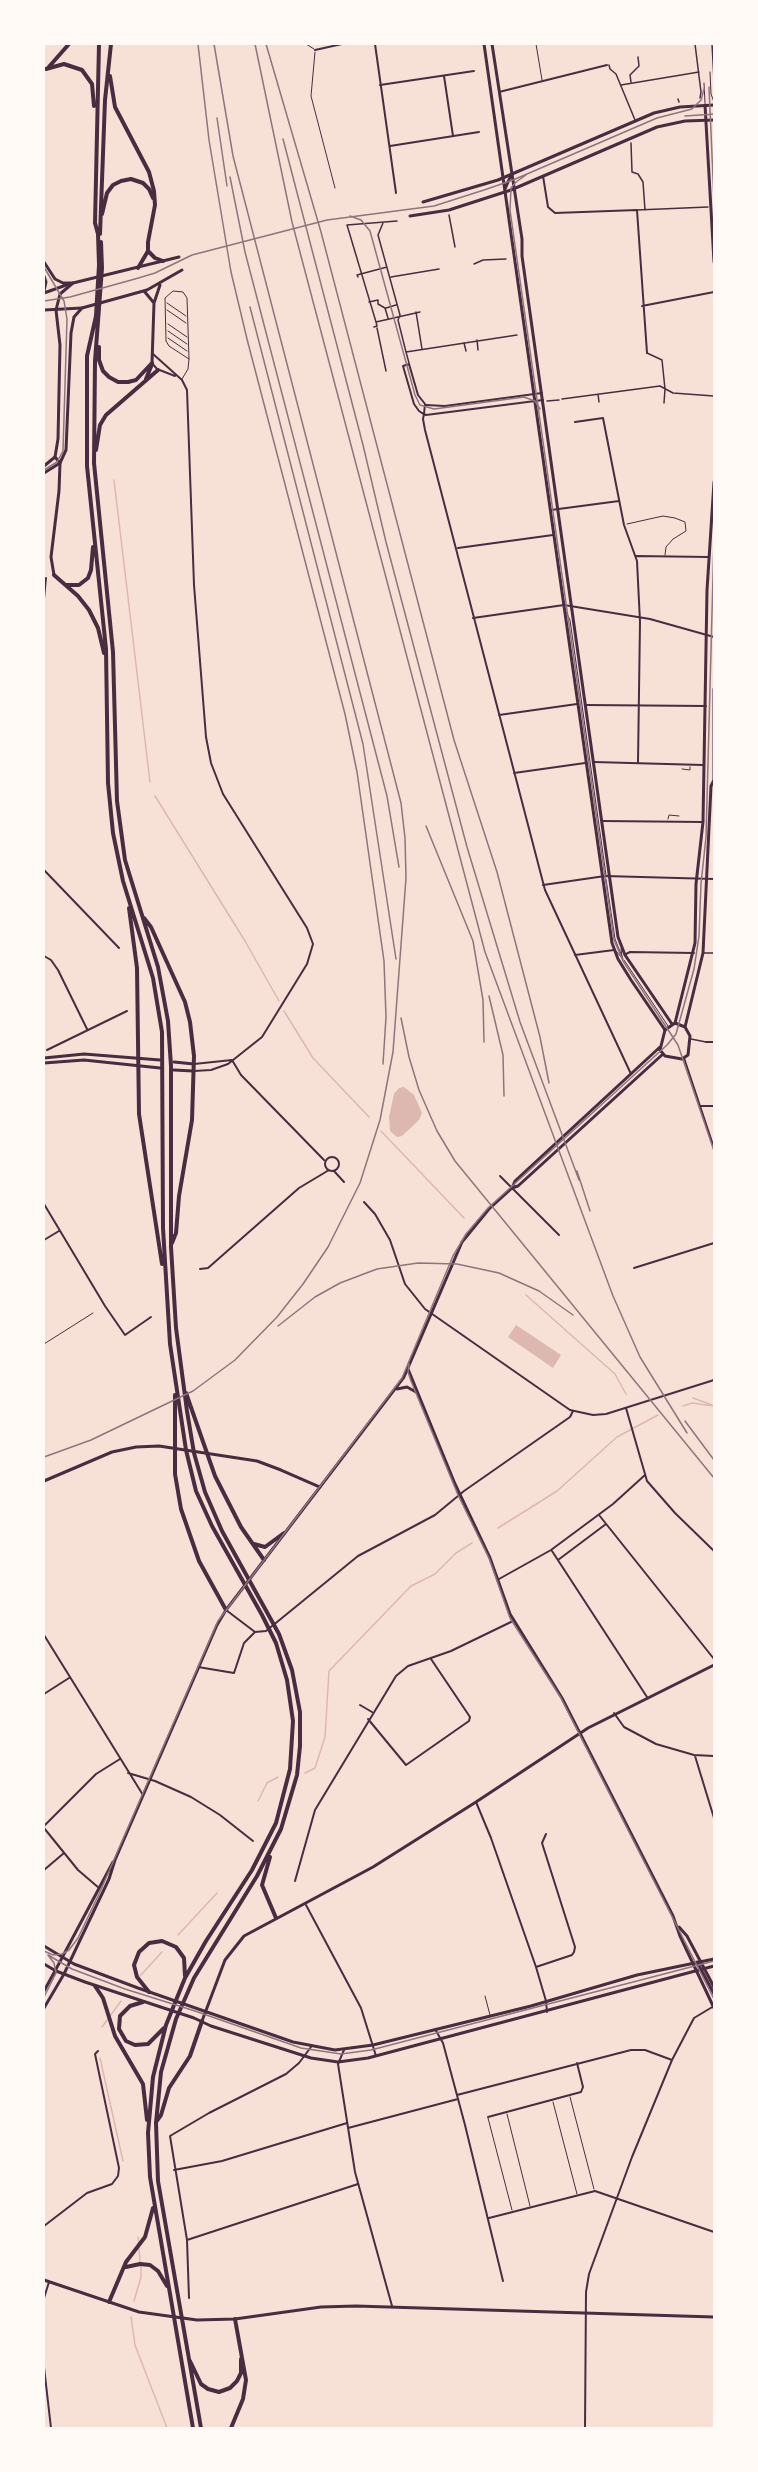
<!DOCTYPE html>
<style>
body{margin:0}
#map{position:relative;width:758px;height:2472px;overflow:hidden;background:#f7e1d7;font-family:"PT Serif",serif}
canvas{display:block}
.frame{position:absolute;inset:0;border:45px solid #fffaf5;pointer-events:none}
</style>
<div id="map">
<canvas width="758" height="2472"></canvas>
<div class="frame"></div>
</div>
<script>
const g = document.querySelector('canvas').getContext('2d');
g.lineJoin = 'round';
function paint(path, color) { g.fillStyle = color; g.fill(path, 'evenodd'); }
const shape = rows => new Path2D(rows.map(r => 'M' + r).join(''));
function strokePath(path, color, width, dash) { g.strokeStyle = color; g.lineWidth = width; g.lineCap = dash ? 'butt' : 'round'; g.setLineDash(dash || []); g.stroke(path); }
const water = shape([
 [404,1087,414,1095,422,1113,419,1120,402,1136,397,1137,390,1131,389,1117,394,1094,399,1088],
 [516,1325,561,1355,553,1368,508,1337]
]);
const stream = shape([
 [114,480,150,782],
 [155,796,245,941,279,1001],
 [284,1011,313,1058,369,1117],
 [381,1131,464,1218],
 [526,1295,615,1374,626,1394],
 [693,1398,712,1405],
 [683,1406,692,1403,714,1406],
 [498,1528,557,1491,617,1437,658,1415],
 [305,1773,315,1768,325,1737,329,1671,411,1586,435,1574,456,1553,472,1543],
 [258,1801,267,1783,278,1777],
 [178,1935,217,1893],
 [140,1976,162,1952],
 [102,2027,121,2001],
 [100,2058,123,2161],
 [138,2237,139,2244],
 [139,2249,140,2262],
 [134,2301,141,2277,141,2267],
 [131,2317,135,2345,167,2428]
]);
const service = shape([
 [306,44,314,49],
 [536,44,542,80],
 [315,52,311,96,335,188],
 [710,72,711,94,714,102],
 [704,83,705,103],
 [167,303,186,316],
 [167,310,186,323],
 [168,324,187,337],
 [168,331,187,344],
 [168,338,187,351],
 [182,379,188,369,189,359,187,298,183,292,173,291,165,298,166,341,169,346,189,359],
 [627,524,663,516,675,518,685,522,686,531,673,539,666,547,665,555],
 [566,612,570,620,606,875],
 [682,769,690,770,690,767],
 [668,819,669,815,679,816],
 [606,879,615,939,623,959],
 [621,949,622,957],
 [616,951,621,957],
 [624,960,668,1026],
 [44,1344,93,1313],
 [485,1996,490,2015],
 [570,2097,594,2189],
 [553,2102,577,2194],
 [507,2114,530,2206],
 [488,2118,512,2210]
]);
const pedestrian = shape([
 [695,44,701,92,700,98],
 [712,44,714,80],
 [609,65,610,69,616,74,635,120],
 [631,82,630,75,639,66,638,57],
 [621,85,699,72],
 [678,99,679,102],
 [631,143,632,172,638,174,643,182,645,210],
 [637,210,708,207],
 [449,215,455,247],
 [383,223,378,235,400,315,398,320,406,352],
 [474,264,483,260,506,259],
 [358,277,357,275,387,267],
 [391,277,439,269],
 [369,302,378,300,378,304,385,308,388,318],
 [386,308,396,305],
 [416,312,422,349],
 [376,322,347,225,397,221],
 [374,327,377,326,376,322,420,312],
 [377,328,386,371],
 [477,340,478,350],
 [464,343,466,351],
 [647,353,662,360,665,389,664,403],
 [409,363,406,352,517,335],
 [598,394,599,402],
 [562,399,660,386,673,393,714,396],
 [547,401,559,400],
 [704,953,714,953],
 [691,1039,706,1042]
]);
const minor = shape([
 [375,44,396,193],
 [315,50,342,44],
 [444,76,453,136],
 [380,85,474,71],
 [499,92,607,65],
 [390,146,479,132],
 [543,176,548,207,555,213,637,210,647,353],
 [642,306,714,292],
 [153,354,182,380,187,390,194,585,206,737,211,763,223,794,307,928,313,944,307,964,262,1037,228,1064,211,1070,194,1071],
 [152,363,157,369,175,376],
 [543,400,426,415,422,413,419,411,414,404,403,366,409,364,418,395,425,404,424,414,423,419,425,430,545,890,631,1074],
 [426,405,445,406,542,393],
 [575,422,603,418,624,525,637,561,640,622,638,762],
 [551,510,619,501],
 [458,548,553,535],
 [636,556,708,557],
 [44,599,46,578],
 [473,618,564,605,650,619,714,637],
 [586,705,706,706],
 [499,715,577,704],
 [594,762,703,765],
 [514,773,585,763],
 [602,821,703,822],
 [44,870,119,948],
 [543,885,605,876,714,879],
 [626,954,630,952,694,953],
 [575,955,614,950],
 [44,956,51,960,58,970,87,1029],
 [706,1042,714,1042],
 [47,1050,127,1011],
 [684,1058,714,1148],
 [232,1060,241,1075,324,1160],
 [194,1064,232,1060],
 [700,1106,714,1106],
 '325 1164a7 7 0 1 1 14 0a7 7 0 1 1-14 0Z',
 [334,1171,344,1182],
 [500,1176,559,1235],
 [364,1202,375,1214,390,1240,405,1284,425,1309,570,1410,593,1415,606,1414,714,1380],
 [44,1204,105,1306,125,1335,151,1317],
 [44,1240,59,1231],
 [634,1268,714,1243],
 [200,1269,208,1268,299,1188,329,1170],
 [626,1408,647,1481,675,1513,714,1551],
 [599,1515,714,1659],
 [552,1551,647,1697],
 [558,1560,606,1524],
 [499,1579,551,1550,613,1504,645,1475],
 [226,1610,255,1632,266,1631,358,1556,435,1515,464,1491,570,1417,573,1411],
 [44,1635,143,1795],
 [198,1667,234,1673,244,1643,255,1632],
 [44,1694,69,1678],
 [360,1705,372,1712],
 [614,1713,624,1727,656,1744,694,1755,714,1756],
 [368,1719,406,1765,469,1721,470,1717,431,1659],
 [695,1756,714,1818],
 [128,1773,155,1781,191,1797,220,1815,253,1841],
 [476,1802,491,1838,536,1967,546,2001,547,2012],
 [44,1826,96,1774,120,1759],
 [44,1828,78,1870,99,1888],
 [44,1870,64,1853],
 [295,1881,315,1810,396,1676,408,1666,451,1651,513,1621],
 [306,1905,361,2008,376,2056],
 [536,1967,572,1955,574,1952,575,1947,542,1843,546,1834],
 [435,2029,443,2043,465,2125,503,2281],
 [344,2050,338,2064,355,2172,392,2306],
 [457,2095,631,2050,645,2050,672,2060],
 [488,2117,581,2092,583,2087,577,2063],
 [348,2128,458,2099],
 [174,2170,222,2161,347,2123],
 [489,2218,595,2191,714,2232],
 [44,2226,87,2193,112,2184,118,2176,119,2168,95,2054,98,2051],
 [187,2240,358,2184],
 [44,2298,49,2282],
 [189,2298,187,2240,170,2136,209,2113,286,2074,299,2063,311,2047],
 [44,2367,51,2428],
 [585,2428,586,2292,589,2274,632,2157,672,2060,694,2018,714,2006]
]);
const tertiary = shape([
 [484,44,612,943,618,959,631,980,665,1030],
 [492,44,522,239,522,256,618,937,625,955,672,1024],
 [705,105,714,262],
 [505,189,511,175],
 [44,262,55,279,63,283,73,283],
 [44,276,46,282,44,291],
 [44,293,69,284],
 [44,310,82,308],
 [44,466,55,457],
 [44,473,60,463],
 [675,1023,695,943,696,884,703,822,707,590,714,482],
 [685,1027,703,953,711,786,714,780,714,689],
 [44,1481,112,1452,136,1447,159,1446,257,1461,281,1470,320,1487],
 [44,1991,55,1971],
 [44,2008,64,1974],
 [44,2280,139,2312,197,2320,235,2319,321,2307,356,2306,714,2317]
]);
const secondary = shape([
 [423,202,498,180,654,113,680,107,714,105],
 [410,216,449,210,511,190,657,127,685,121,714,120],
 [144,291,154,303],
 [152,363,154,303,160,285],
 [60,463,55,457,58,439,60,345,56,310,60,294,73,283,179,257],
 [54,575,51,557,59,491,60,463,66,450,71,333,74,317,82,308,147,290,182,270],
 [675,1023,685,1027,690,1036,688,1055,682,1059,665,1056,660,1050,665,1030,675,1023],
 [44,1058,84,1054,160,1060],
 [174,1062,194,1064],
 [44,1063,84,1060,160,1068],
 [174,1070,193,1071],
 [512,1188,515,1181,660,1047],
 [408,1369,455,1484,490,1558,510,1614,562,1698,673,1916,680,1936,714,2008],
 [397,1389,407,1387,416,1392],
 [679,1927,687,1936,714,1987],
 [44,1946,74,1964,138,1988,293,2042,335,2050,373,2045,531,2006,637,1975,714,1959],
 [697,1962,714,1994],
 [44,1964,56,1971,85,1982,194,2018,211,2026,311,2058,338,2062,368,2058,714,1966],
 [55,1971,113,1862],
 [64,1974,109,1879,115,1860,217,1625,226,1610,404,1377,462,1242,489,1209,512,1188,518,1186,663,1054],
 [202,2021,225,1960,244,1936,373,1867,476,1802,588,1728,714,1665]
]);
const trunk = shape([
 [99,44,95,223,98,234,99,265,96,316,87,356,87,466,106,649,108,783,113,833,123,881,153,978,162,1032,163,1228,170,1344,186,1450,196,1491,212,1526,262,1615,276,1643,287,1680,293,1721,290,1769,276,1823,252,1870,206,1941,185,1978,166,2025,153,2077,148,2133,150,2177,193,2428],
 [46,69,64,64,82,70,92,84,94,106],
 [47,69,69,44],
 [110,76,115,107,149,172,154,191,155,205,148,242,148,251,138,268],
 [102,214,107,193,113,185,121,181,131,179,143,183,149,189,153,198],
 [100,234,105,100,111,44],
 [101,242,102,268,95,361,94,463,113,652,117,801,125,860,158,967,168,1021,171,1066,171,1247,176,1328,187,1411,194,1453,205,1492,222,1531,279,1634,292,1670,300,1712,300,1746,297,1775,281,1829,257,1876,194,1978,176,2019,161,2072,156,2123,158,2181,201,2428],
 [148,251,155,258,163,261],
 [99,347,99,360,103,371,109,377,118,382,128,382,136,380,152,363],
 [146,379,152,364],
 [96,450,100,425,106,415,158,370],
 [54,575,78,596,89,610,98,628,104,653],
 [66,585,79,585,88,578,91,570,93,547],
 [129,908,137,968,139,1114,162,1264],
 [144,918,151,927,185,1002,190,1022,194,1056,192,1120,179,1196,176,1233,172,1243],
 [186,1393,215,1476,241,1527,264,1560],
 [175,1395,175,1474,181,1509,199,1561,226,1610],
 [254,1544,265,1547,284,1533],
 [270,1857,262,1885,276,1918],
 [95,1986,103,1998,115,2036,143,2084,147,2120],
 [149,1992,137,1977,134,1965,139,1952,149,1943,162,1941,176,1947,184,1958,185,1976],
 [143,2002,130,2006,120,2016,119,2029,126,2041,135,2045,148,2044,164,2028],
 [156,2122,161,2115,169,2088,190,2056,202,2021],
 [126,2267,140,2264,150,2265,158,2271,167,2286],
 [109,2302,126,2262,145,2237,153,2208],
 [190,2361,201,2384,208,2389,219,2392,230,2388,237,2381,241,2373,241,2359],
 [231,2428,243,2399,246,2380,235,2319]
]);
const tram = shape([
 [709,87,714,200],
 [685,116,714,114],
 [526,175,516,182,511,188,510,210,614,940,623,961,678,1045,714,1151],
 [350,216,361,220,370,231,415,395,420,405,434,409,524,397,535,401,540,409],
 [44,267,64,301,67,319,63,451,57,462,44,470],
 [44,301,70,297,135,279,155,273,192,255,327,220,434,206,484,190,513,180,657,118,692,109,701,100,704,89],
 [409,1364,408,1372,411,1381,458,1495,489,1558,510,1618,561,1698,714,1999],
 [44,1951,53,1955,62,1954,69,1950,78,1938,99,1894,218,1621,402,1378,453,1256,466,1234,488,1208,667,1045,676,1034,694,969,699,936,701,884,706,837,714,539],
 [48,1955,72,1969,125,1989,195,2011,301,2048,341,2054,371,2050,714,1961],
 [44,1997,56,1973,54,1963,48,1955]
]);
const rail = shape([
 [198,44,209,140,231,272,247,339,345,714,357,772,384,961,386,1017,383,1064],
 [255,44,292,222,485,952,613,1296,640,1357,687,1433],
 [266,44,321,232,454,740,497,872,540,1037,549,1083],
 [217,118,227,186],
 [283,139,363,445,386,542,467,847,520,1022,579,1180],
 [230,177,245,252,387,796,399,867],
 [250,307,363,744,396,959],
 [426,826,473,941,483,1000,484,1042],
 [489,996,503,1055,504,1096],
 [401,1018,409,1057,419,1090,437,1131,455,1161,714,1478],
 [577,1171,590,1211],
 [278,1326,315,1297,340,1283,377,1269,418,1263,457,1264,499,1273,539,1291,573,1315],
 [685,1421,714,1460],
 [44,1457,91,1440,193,1391,235,1360,277,1317,303,1284,328,1247,360,1183,380,1120,393,1052,406,878,405,838,401,803,233,156,214,44]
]);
paint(water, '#dcb8b0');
strokePath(stream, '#dcb8b0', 1.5);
strokePath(service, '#4a2c40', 1);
strokePath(pedestrian, '#4a2c40', 1.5);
strokePath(minor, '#4a2c40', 2);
strokePath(tertiary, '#4a2c40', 3);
strokePath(secondary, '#4a2c40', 3);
strokePath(trunk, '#4a2c40', 4);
strokePath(tram, '#8f747c', 1.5);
strokePath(rail, '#8f747c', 1.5);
</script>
